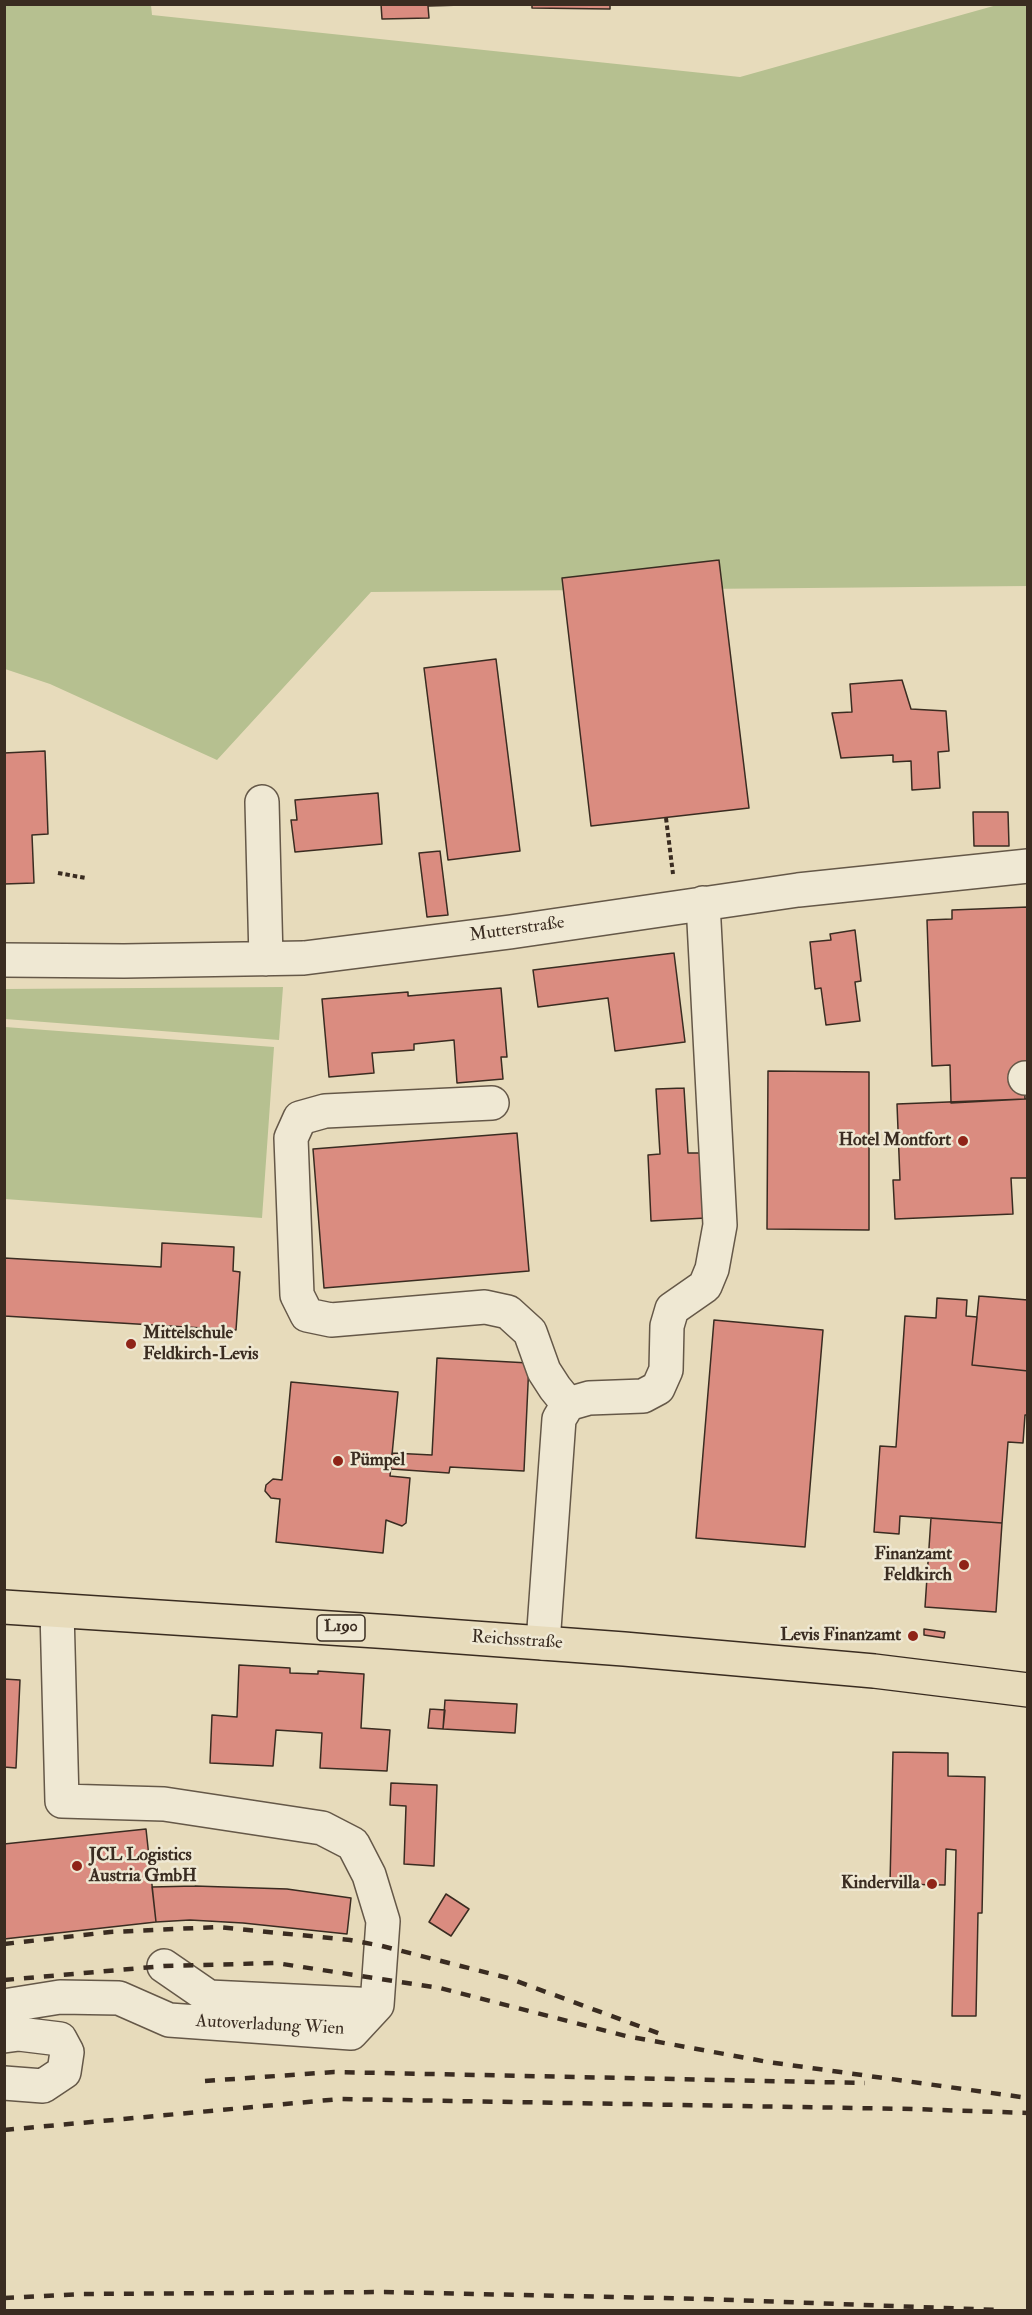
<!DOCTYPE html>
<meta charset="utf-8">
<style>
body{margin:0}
#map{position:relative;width:1032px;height:2315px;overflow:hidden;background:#e7dbbb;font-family:"IM FELL Double Pica",serif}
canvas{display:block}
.frame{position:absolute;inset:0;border:6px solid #3a2c21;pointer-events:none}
</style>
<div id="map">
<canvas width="1032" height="2315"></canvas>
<div class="frame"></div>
</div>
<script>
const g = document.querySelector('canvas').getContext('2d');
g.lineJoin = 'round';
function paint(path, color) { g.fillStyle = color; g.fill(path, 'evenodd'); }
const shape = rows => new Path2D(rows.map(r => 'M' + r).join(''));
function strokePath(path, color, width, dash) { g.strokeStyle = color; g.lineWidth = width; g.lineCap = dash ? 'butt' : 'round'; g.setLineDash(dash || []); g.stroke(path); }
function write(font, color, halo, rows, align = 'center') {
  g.font = font + ' "IM FELL Double Pica",serif'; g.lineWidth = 5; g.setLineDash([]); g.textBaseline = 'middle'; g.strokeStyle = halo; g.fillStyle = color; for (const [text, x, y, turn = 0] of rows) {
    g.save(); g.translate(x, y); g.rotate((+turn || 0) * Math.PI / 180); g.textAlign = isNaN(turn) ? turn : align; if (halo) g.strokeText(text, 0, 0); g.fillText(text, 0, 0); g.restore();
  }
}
const green = shape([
 [5,5,151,5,152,15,740,77,997,5,1027,5,1027,586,371,592,217,760,50,684,5,669],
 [283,987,279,1040,5,1019,5,989],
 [5,1027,274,1047,262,1218,5,1199]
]);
const building = shape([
 [381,4,462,4,462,5,428,6,429,18,382,19,381,4],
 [532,4,610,4,610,9,532,8,532,4],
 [719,560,749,808,591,826,562,578,719,560],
 [496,659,520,851,448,860,424,668,496,659],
 [902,680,911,709,946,711,949,751,938,752,940,788,912,790,911,761,893,762,893,755,841,758,832,713,852,712,850,684,902,680],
 [45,751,48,834,32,835,34,883,4,884,4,753,45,751],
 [378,793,382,844,295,852,291,820,297,820,295,800,378,793],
 [973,812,1008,812,1009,846,974,846,973,812],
 [440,851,448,915,427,917,419,853,440,851],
 [1028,907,1028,1067,1024,1067,1025,1099,951,1103,950,1065,932,1066,927,920,952,919,952,910,1028,907],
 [855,930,861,981,855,982,860,1021,826,1025,821,988,815,989,810,942,831,940,830,934,855,930],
 [674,953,685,1042,615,1051,608,998,538,1007,533,970,674,953],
 [501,988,507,1057,501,1057,503,1079,457,1083,454,1040,414,1044,414,1050,372,1053,374,1073,329,1077,322,999,408,992,408,996,501,988],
 [768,1071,869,1072,869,1230,767,1229,768,1071],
 [684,1088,688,1153,703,1153,706,1218,651,1221,648,1155,660,1154,656,1089,684,1088],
 [1025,1099,1028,1099,1028,1178,1011,1178,1013,1214,895,1219,893,1180,900,1180,897,1104,1025,1099],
 [517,1133,529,1271,324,1288,313,1149,517,1133],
 [162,1243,234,1247,233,1271,240,1272,236,1330,4,1316,4,1258,161,1267,162,1243],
 [979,1296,1028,1300,1028,1371,972,1365,979,1296],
 [937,1298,967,1300,966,1316,977,1317,972,1365,1028,1371,1028,1415,1025,1415,1023,1443,1008,1442,1002,1523,900,1516,899,1534,874,1532,880,1446,896,1447,905,1316,936,1318,937,1298],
 [714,1320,823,1330,805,1547,696,1538,714,1320],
 [437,1358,529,1363,524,1471,450,1467,449,1473,391,1469,392,1453,432,1455,437,1358],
 [291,1382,398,1392,390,1476,410,1478,406,1523,402,1526,386,1520,383,1553,276,1542,280,1499,271,1498,265,1491,266,1485,273,1479,282,1480,291,1382],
 [931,1518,1002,1523,996,1612,925,1607,931,1518],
 [924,1629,945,1632,944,1638,924,1635,924,1629],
 [239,1665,290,1668,290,1673,318,1674,318,1671,364,1674,361,1728,390,1730,387,1771,320,1768,322,1733,276,1730,273,1766,210,1763,212,1715,237,1717,239,1665],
 [4,1679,20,1680,16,1768,4,1767,4,1679],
 [445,1700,517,1704,515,1733,443,1729,445,1700],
 [430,1709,445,1710,443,1729,428,1728,430,1709],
 [893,1752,948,1753,948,1776,985,1777,982,1913,978,1913,976,2016,952,2016,956,1850,946,1849,945,1885,890,1884,893,1752],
 [391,1783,437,1785,434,1866,404,1864,406,1806,390,1805,391,1783],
 [146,1829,156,1922,4,1939,4,1844,146,1829],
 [195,1886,287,1889,351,1898,347,1934,243,1923,190,1920,156,1922,152,1887,195,1886],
 [446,1894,469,1909,451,1936,429,1922,446,1894]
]);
const path = shape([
 [666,818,673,874],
 [58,873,86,878]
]);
const minor = shape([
 [262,802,266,959],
 [4,960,124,961,304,958,510,932,798,890,1028,866],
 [1025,1078,1028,1078],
 [492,1103,325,1111,300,1118,291,1138,297,1295,307,1315,331,1320,485,1307,508,1312,530,1332,544,1371,555,1388,568,1404],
 [57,1611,62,1801,164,1804,322,1828,353,1844,369,1875,383,1921,377,2005],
 [543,1643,559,1419,568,1404,589,1398,643,1396,658,1388,666,1370,667,1326,672,1309,705,1286,712,1269,720,1225,703,903],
 [4,2006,60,1997,119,1998,169,2020,351,2033,377,2005,209,1997,164,1966],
 [4,2036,19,2034,60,2039,67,2052,64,2072,43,2086,4,2083]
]);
const major = shape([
 [4,1607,392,1632,624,1649,874,1671,1028,1690]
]);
const rail = shape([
 [4,1944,110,1932,218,1927,350,1940,382,1946,508,1978,666,2036],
 [4,1980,164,1966,276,1963,440,1988,626,2036,768,2062,1028,2098],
 [205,2081,334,2072,865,2083],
 [4,2130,340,2099,912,2109,1028,2113],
 [4,2298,83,2294,384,2292,706,2299,1000,2310]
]);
const markers = [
 [963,1141,6,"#8f2418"],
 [131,1344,6,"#8f2418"],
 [338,1461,6,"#8f2418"],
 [964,1565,6,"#8f2418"],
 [913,1636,6,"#8f2418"],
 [77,1866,6,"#8f2418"],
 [932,1884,6,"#8f2418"]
];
const shields = [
 [341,1628,48]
];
const shieldNames = [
 ["L190",341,1628]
];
const streetNames = [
 ["Mutterstraße",517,930,-8],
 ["Reichsstraße",517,1641,4],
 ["Autoverladung Wien",270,2026,3]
];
const poiNames = [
 ["Hotel Montfort",951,1141],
 ["Mittelschule",143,1334,"left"],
 ["Feldkirch-Levis",143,1355,"left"],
 ["Pümpel",350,1461,"left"],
 ["Finanzamt",952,1555],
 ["Feldkirch",952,1576],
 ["Levis Finanzamt",901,1636],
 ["JCL Logistics",89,1856,"left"],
 ["Austria GmbH",89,1877,"left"],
 ["Kindervilla",920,1884]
];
paint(green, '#b6c090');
paint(building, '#da8c80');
strokePath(building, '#3a2c21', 1.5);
strokePath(minor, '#655848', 36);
strokePath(major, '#3a2c21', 36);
strokePath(path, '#3a2c21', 4, [4.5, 3]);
strokePath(minor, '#efe8d3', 33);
strokePath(major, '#e7dbbb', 33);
strokePath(rail, '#3a2c21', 4.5, [10, 10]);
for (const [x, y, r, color] of markers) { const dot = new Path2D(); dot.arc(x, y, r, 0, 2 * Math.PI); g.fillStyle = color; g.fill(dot); strokePath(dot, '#efe8d3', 2); }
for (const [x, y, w] of shields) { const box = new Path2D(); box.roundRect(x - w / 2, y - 13, w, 26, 4.5); g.fillStyle = '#efe8d3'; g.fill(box); strokePath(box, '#3a2c21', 1.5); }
write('bold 16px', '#3a2c21', null, shieldNames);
write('18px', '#3a2c21', '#efe8d3', streetNames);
write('bold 18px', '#3a2c21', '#efe8d3', poiNames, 'right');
</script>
